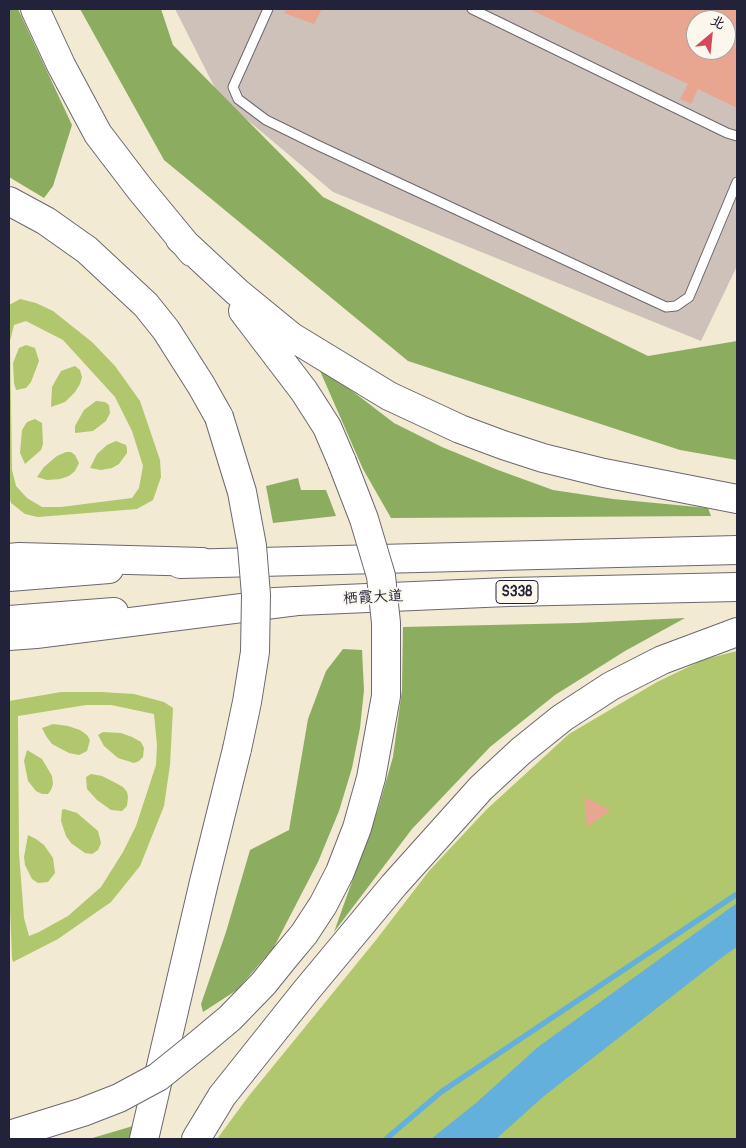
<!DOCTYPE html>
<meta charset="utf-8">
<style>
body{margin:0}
#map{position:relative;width:746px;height:1148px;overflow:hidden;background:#f2ead2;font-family:Pangolin,"LXGW WenKai TC",sans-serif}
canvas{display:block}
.frame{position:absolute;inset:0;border:10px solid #22223b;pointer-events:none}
.north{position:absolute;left:686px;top:10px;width:50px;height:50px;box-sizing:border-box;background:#fbf7ec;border:1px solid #a4a2a5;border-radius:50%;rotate:28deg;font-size:14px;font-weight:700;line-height:20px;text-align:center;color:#22223b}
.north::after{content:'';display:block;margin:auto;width:18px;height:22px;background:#d1495b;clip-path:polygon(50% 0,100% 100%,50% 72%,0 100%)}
</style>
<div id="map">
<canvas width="746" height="1148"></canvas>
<div class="frame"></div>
<div class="north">北</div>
</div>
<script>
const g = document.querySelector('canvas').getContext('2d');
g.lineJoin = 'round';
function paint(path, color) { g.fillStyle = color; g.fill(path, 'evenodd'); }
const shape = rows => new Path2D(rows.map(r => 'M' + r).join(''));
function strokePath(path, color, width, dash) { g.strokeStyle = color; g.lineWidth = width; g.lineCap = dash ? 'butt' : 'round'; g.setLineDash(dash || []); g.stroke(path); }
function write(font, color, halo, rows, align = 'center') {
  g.font = font + ' Pangolin,"LXGW WenKai TC",sans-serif'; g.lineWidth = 4; g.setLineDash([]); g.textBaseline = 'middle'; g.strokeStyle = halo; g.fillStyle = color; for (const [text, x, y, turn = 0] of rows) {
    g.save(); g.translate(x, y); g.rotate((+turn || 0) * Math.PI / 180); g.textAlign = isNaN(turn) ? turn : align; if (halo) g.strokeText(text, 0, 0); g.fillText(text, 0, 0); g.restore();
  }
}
const industrial = shape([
 [175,9,737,9,737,266,701,341,333,192,219,96],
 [696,20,726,20,726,50,696,50]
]);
const green = shape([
 [20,299,36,303,53,311,92,342,115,366,140,401,160,460,161,477,153,500,137,509,38,517,25,514,11,503,9,496,9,305],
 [26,321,63,340,115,397,132,431,143,466,139,488,132,498,61,507,42,507,27,498,16,486,12,470,10,341,14,325],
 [26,345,35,348,39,361,31,382,26,388,16,390,14,383,13,363,19,348],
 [75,366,80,370,82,377,80,384,75,392,65,402,51,407,52,387,57,378,61,371],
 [96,401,105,402,109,405,110,413,106,421,93,431,75,433,75,426,84,410],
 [35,419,42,423,43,444,41,450,25,464,20,453,22,430,27,422],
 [116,441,126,445,127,449,127,453,119,464,112,468,101,470,90,468,97,454,107,445],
 [66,452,71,452,75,455,79,463,75,471,69,476,60,479,47,480,37,477,44,467,51,461,57,456],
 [737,651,737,1139,217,1139,248,1097,376,940,429,871,486,810,569,734,657,682,705,659],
 [61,692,101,692,134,694,164,702,173,708,170,765,164,806,140,866,111,902,58,939,13,962,12,958,9,884,9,701],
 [86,705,111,705,154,714,157,745,156,765,136,826,123,852,101,887,68,916,39,932,29,936,24,918,19,853,18,716],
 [53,724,68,726,80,730,87,735,90,740,87,751,79,755,69,753,52,744,46,736,42,728],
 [103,732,121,733,132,737,141,742,144,748,143,757,139,761,134,763,118,758,104,746,98,735],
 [27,750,42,759,52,776,53,784,51,790,48,794,42,794,36,791,28,781,24,761],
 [91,774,102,776,112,781,123,787,127,792,128,797,127,806,122,811,111,810,97,800,87,789,86,777],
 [64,809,77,813,98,831,101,843,98,850,92,854,85,853,71,843,66,836,61,821,62,810],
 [28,835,36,839,44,845,53,858,55,873,48,882,38,883,32,879,25,865,24,857]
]);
const forest = shape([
 [9,9,18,9,72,125,53,186,44,198,9,177],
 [80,9,161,9,173,45,323,197,648,356,737,341,737,460,680,450,408,361,164,160],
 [317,364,394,423,442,447,498,470,553,490,613,499,708,508,711,516,391,518,363,469],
 [298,478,301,490,326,490,336,516,273,523,266,486],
 [685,618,625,651,555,695,490,747,412,829,334,932,378,809,393,757,402,690,403,627,578,623],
 [343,649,362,650,364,690,360,728,352,768,339,811,318,862,274,947,237,990,203,1012,201,1004,226,932,250,850,289,830,308,719,326,671],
 [133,1126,130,1139,89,1139]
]);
const water = shape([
 [737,903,737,947,725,955,544,1096,496,1139,431,1139,476,1103,538,1047]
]);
const stream = shape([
 [386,1139,441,1092,737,894]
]);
const building = shape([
 [286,9,322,9,314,24,284,13],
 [529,9,737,9,737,108,698,89,691,104,680,99,688,84],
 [696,20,726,20,726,50,696,50],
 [584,797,611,810,587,827]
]);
const service = shape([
 [268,9,233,87,238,99,266,120,317,145,666,307,676,306,689,297,737,182],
 [472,9,727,133,737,136]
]);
const trunk = shape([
 [180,564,737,550],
 [9,577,109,569],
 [274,602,508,592,737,587],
 [9,620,114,612]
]);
const motorway = shape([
 [35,9,61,65,98,134,140,189,192,252],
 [9,201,46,221,87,250,146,305,166,330,201,385,219,417],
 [180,239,237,292,292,337,389,396,460,429,503,445,543,458,604,473,737,499],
 [243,311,304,391,327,427,342,462],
 [9,558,19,557,202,562],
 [9,636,36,634,297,601],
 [144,1139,204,882,237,749],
 [196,1139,222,1096,305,992,394,885,481,788,521,751,562,718,611,686,662,660,737,632]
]);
const motorwayBridge = shape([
 [219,417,242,492,252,546,256,595,255,652,247,702,237,749],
 [9,1135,83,1112,119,1098,158,1077,199,1044,230,1018,263,984,284,958,304,934,323,905,340,872,357,828,371,778,386,696,386,623,381,576,364,519,342,462]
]);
const shields = [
 [517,592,42]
];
const shieldNames = [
 ["S338",517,592]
];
const streetNames = [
 ["栖霞大道",373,598,-3]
];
paint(industrial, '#cec1ba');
paint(green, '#b0c76d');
paint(forest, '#8cac60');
paint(water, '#63b0dc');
strokePath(stream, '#63b0dc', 5.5);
paint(building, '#e8a690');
strokePath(service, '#6b6870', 11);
strokePath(trunk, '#6b6870', 30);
strokePath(motorway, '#6b6870', 30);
strokePath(service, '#fff', 9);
strokePath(trunk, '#fff', 28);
strokePath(motorway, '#fff', 28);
strokePath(motorwayBridge, '#6b6870', 30, []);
strokePath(motorwayBridge, '#fff', 28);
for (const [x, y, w] of shields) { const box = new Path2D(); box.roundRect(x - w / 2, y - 11.5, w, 23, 4); g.fillStyle = '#fbf7ec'; g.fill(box); strokePath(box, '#22223b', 1); }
write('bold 14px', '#22223b', null, shieldNames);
write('15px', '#22223b', '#fbf7ec', streetNames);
</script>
